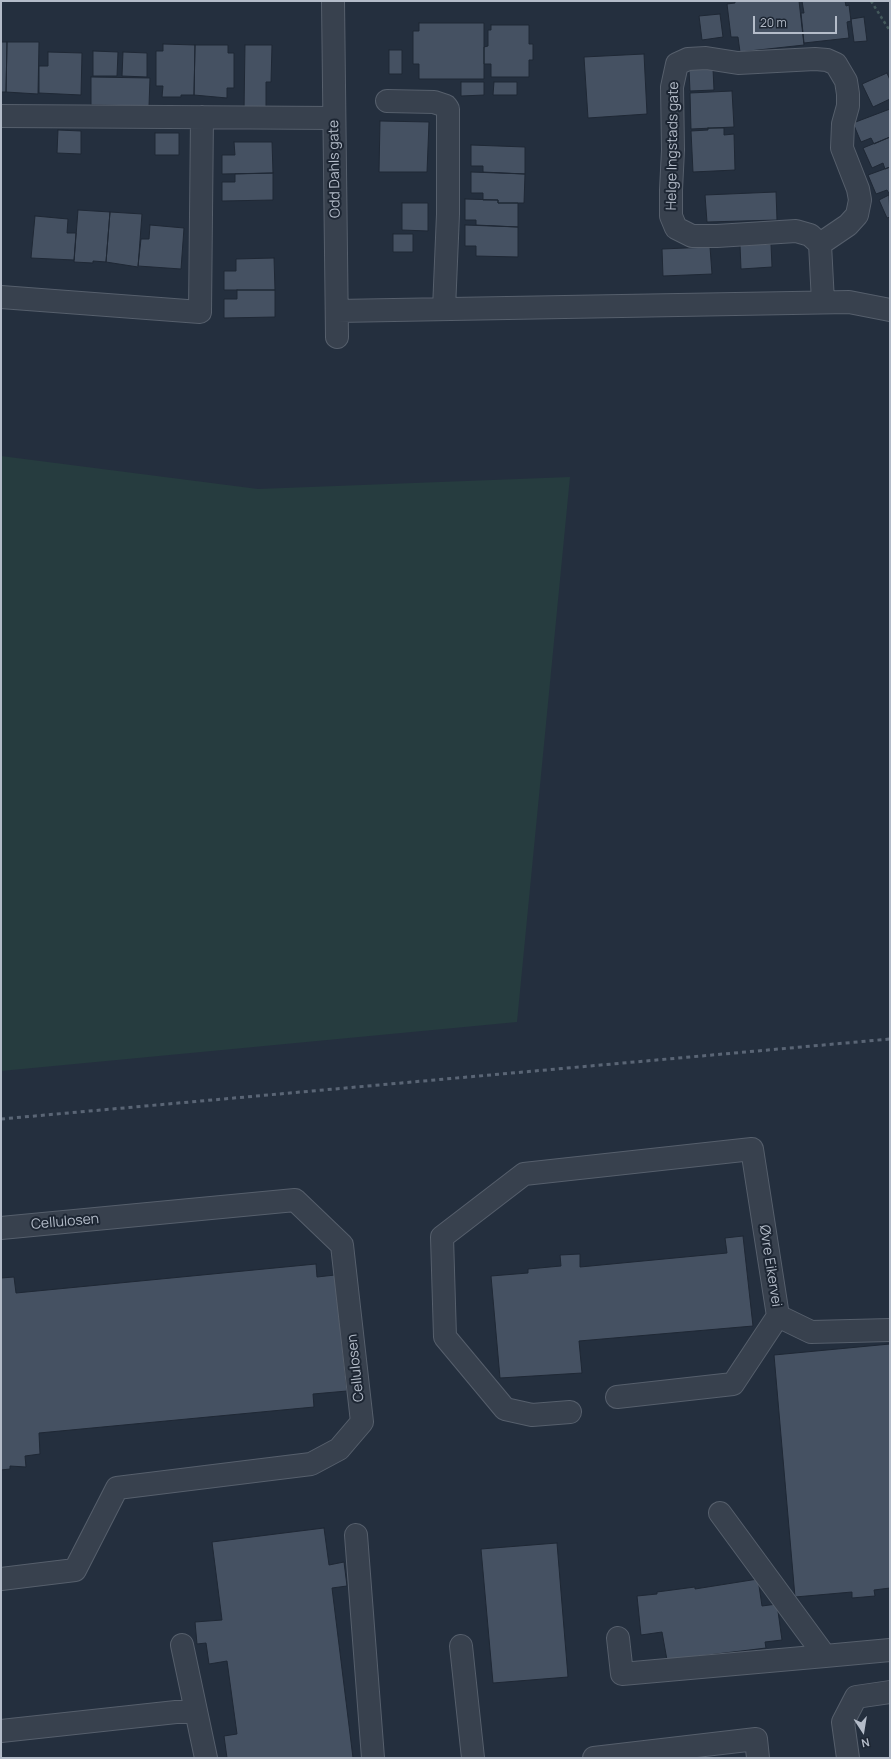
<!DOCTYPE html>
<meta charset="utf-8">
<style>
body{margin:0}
#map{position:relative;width:891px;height:1759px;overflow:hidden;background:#242f3e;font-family:Manrope,sans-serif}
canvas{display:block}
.frame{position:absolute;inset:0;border:2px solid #b4bcc9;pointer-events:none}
.north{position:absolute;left:843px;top:1711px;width:40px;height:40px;-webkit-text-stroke:3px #1d2633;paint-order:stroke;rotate:168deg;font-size:11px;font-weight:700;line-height:16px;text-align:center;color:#b4bcc9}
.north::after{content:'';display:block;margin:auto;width:14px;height:18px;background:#b4bcc9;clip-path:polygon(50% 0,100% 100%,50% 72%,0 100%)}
.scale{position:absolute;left:753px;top:16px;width:84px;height:18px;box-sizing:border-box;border:2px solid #b4bcc9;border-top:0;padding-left:5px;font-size:12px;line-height:14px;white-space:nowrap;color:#b4bcc9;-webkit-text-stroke:3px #1d2633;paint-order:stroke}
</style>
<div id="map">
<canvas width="891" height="1759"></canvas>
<div class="frame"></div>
<div class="north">N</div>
<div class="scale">20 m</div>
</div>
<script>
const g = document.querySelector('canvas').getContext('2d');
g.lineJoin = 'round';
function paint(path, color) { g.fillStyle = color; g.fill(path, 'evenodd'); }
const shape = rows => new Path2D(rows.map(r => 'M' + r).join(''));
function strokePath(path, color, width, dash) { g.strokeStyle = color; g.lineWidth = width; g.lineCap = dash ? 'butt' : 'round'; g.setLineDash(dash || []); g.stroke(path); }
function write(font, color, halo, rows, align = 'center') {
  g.font = font + ' Manrope,sans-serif'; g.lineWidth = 4; g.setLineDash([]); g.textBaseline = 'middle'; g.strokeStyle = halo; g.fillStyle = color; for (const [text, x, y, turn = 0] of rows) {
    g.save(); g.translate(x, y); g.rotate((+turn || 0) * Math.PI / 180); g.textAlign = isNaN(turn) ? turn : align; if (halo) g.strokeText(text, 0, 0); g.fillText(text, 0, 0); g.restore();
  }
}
const green = shape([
 [1,456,258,489,570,477,517,1022,1,1071]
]);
const building = shape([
 [735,1,799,1,804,45,740,52,738,37,731,37,727,4,735,3,735,1],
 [802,1,845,1,846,6,849,5,851,21,847,22,849,38,804,43,801,13,804,13,802,1],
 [720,14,723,37,702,40,699,16,720,14],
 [864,17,867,41,854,42,851,19,864,17],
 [419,23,484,23,484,79,419,79,419,64,413,64,413,31,419,31,419,23],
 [491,25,529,25,529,44,533,44,533,60,529,60,529,77,491,77,491,64,484,64,484,47,488,46,488,30,491,30,491,25],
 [1,42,7,42,6,92,1,92,1,42],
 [7,42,39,42,38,94,6,92,7,42],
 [163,44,195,45,194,95,181,95,181,97,162,97,163,86,156,86,156,51,163,51,163,44],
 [195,45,228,45,228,53,234,53,234,88,227,88,227,98,194,95,195,45],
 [245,45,272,45,271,82,266,82,266,112,244,111,245,45],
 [389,50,402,50,402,74,389,74,389,50],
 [93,51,118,52,117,76,93,76,93,51],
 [48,52,82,53,81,95,39,93,39,66,48,66,48,52],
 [123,52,147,53,147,77,122,76,123,52],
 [644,54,647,114,588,118,584,57,644,54],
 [689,69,713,69,714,90,690,91,689,69],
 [887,73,890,80,890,99,873,107,862,84,887,73],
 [91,77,150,78,149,106,91,105,91,77],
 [461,82,484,82,484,95,461,96,461,82],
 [494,82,517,82,517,95,493,95,494,82],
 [732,91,734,127,691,129,690,93,732,91],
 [890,109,890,137,874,144,871,138,861,142,853,123,890,109],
 [380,121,429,122,427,172,379,172,380,121],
 [708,128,724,128,724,135,734,134,735,170,693,172,691,131,708,130,708,128],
 [58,130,81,131,81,154,57,153,58,130],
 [155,133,179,133,179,155,155,155,155,133],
 [890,137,890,167,885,169,883,163,872,168,863,148,890,137],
 [234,142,272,142,273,173,222,174,222,155,235,155,234,142],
 [471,145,525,147,525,174,483,172,483,166,471,166,471,145],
 [890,167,890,195,887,190,876,194,868,175,890,167],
 [471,172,525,174,524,203,498,203,498,200,483,200,483,193,471,193,471,172],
 [273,173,273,200,222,201,222,182,235,182,235,174,273,173],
 [776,192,777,220,707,222,705,195,776,192],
 [889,195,890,217,887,218,879,200,889,195],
 [465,199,498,200,498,203,518,203,518,227,476,225,476,220,465,220,465,199],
 [402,203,428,203,428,231,402,230,402,203],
 [78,210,110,212,106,262,93,261,93,263,74,262,78,210],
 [110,212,142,214,138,267,106,262,110,212],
 [35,216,68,219,67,233,76,233,74,260,31,258,35,216],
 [150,225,184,228,181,269,138,266,141,239,149,239,150,225],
 [465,225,518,227,518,257,476,256,476,246,465,246,465,225],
 [393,234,413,234,413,252,393,252,393,234],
 [771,244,772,267,741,269,740,245,771,244],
 [710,247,712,274,663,276,662,249,710,247],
 [274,258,275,290,224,290,224,271,236,271,236,259,274,258],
 [237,290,275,290,275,317,224,318,224,299,237,299,237,290],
 [743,1236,753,1326,579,1341,582,1373,500,1378,491,1276,528,1273,528,1269,561,1266,560,1255,580,1254,580,1267,727,1253,725,1238,743,1236],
 [316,1264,317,1277,335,1275,347,1391,313,1394,314,1407,39,1433,40,1454,25,1456,26,1467,10,1466,10,1469,1,1470,1,1278,14,1277,16,1293,316,1264],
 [890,1344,890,1588,874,1590,875,1596,852,1598,852,1592,795,1597,774,1355,890,1344],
 [324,1528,329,1565,344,1562,347,1586,332,1588,353,1758,227,1758,224,1736,237,1734,227,1661,209,1664,206,1643,197,1644,195,1622,222,1620,212,1542,324,1528],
 [557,1543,568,1677,493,1683,481,1549,557,1543],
 [758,1579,762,1606,777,1604,782,1640,765,1642,766,1648,667,1660,662,1632,641,1635,637,1596,657,1594,657,1592,695,1587,695,1589,758,1579]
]);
const path = shape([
 [871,1,890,31]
]);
const minor = shape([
 [333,1,337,337],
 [387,101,434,102,446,106,448,109,448,214,444,309],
 [1,116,334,118],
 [820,244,848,225,857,215,860,200,858,189,842,148,843,124,848,106,848,94,846,81,836,64,827,60,815,59,738,63,706,58,688,59,677,64,672,87,673,150,671,190,671,216,676,228,692,236,717,236,796,231,810,235,820,244,823,302],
 [1,297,200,312,202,117],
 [337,311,849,302,890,310],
 [1,1228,295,1200,342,1245,362,1422,339,1449,311,1464,117,1488,75,1570,1,1579],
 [617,1397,733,1384,778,1316],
 [570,1412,532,1415,505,1409,445,1337,442,1237,524,1174,752,1149,778,1316,811,1332,890,1330],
 [720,1513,825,1656,890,1650],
 [356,1535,373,1758],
 [618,1638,622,1674,825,1656],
 [182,1645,206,1758],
 [461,1646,473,1758],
 [1,1731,176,1712,196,1712],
 [594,1758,756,1739,758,1758],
 [848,1758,843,1722,856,1697,890,1692]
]);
const rail = shape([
 [1,1119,890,1039]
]);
const streetNames = [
 ["Helge Ingstads gate",673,146,-89],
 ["Odd Dahls gate",335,169,-91],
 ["Cellulosen",65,1222,-5],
 ["Øvre Eikervei",770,1266,81],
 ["Cellulosen",356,1368,-96]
];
paint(green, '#263c3f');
paint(building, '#455162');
strokePath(building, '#1f2835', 1);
strokePath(minor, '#565f6c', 24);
strokePath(path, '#44595c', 2.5, [3, 3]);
strokePath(minor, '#38414e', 22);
strokePath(rail, '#5a6575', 3, [4, 4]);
write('14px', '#b4bcc9', '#1d2633', streetNames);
</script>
